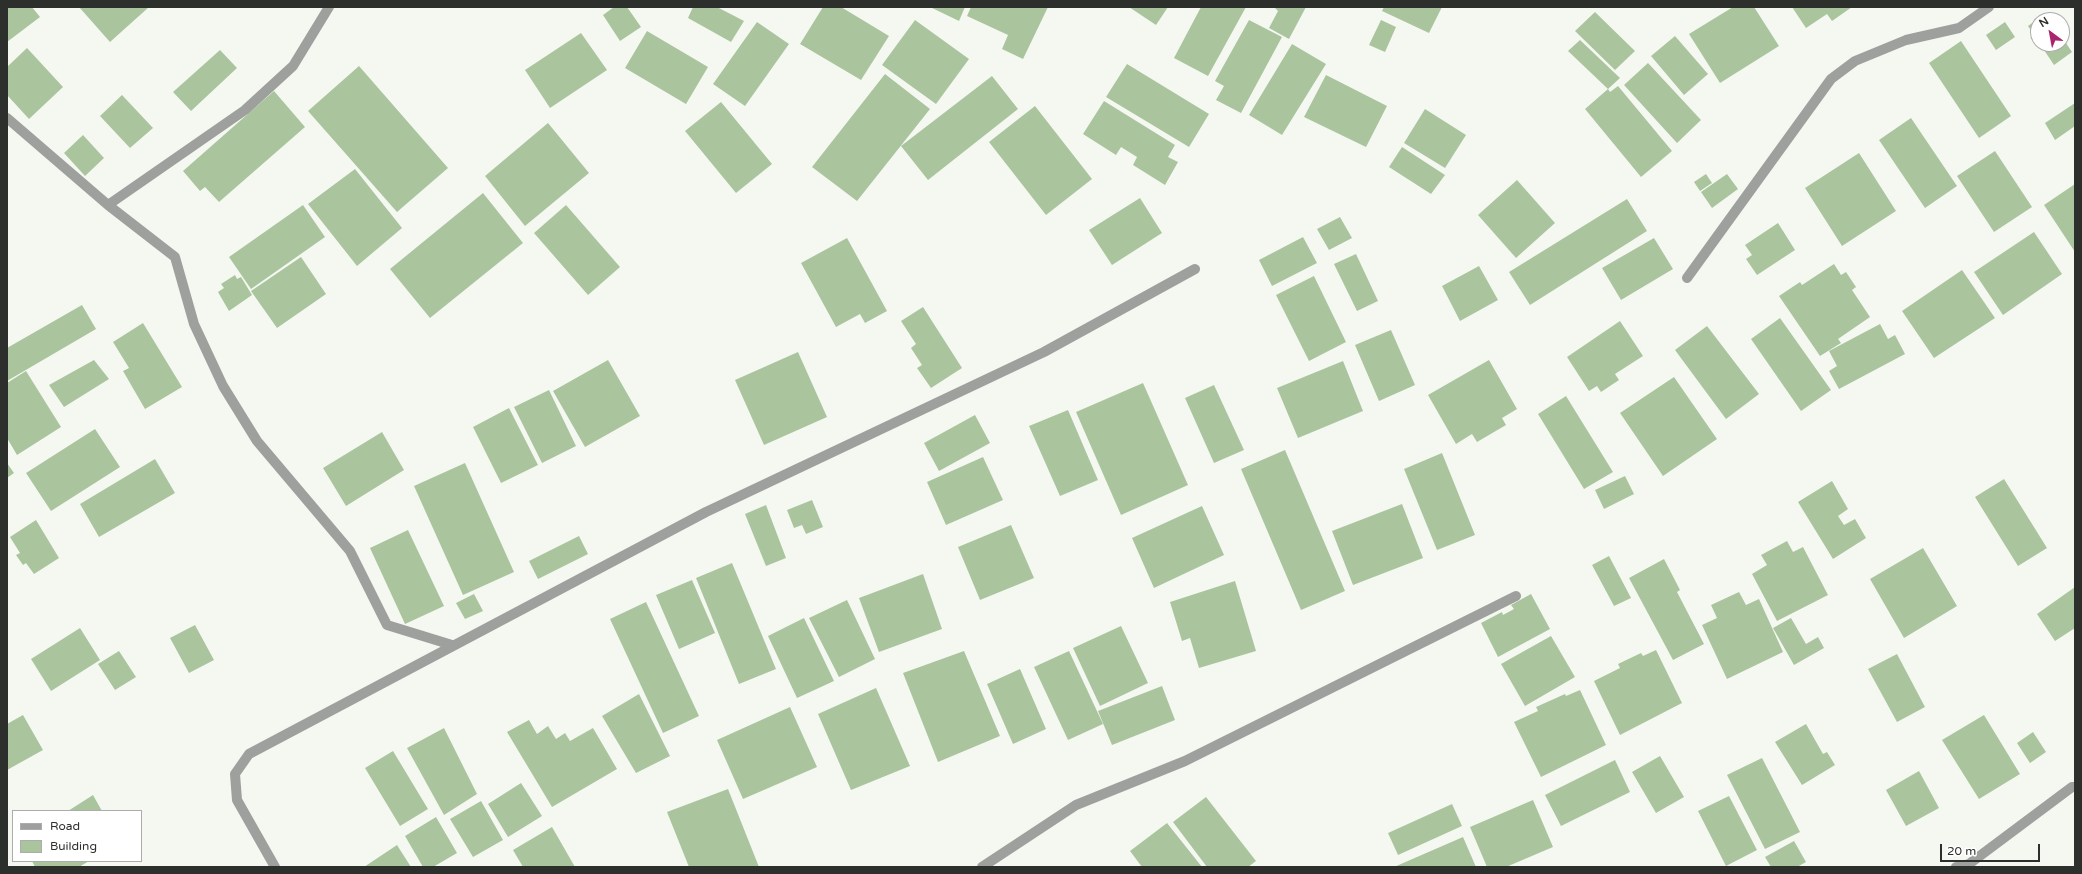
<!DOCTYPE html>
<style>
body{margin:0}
#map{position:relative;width:2082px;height:874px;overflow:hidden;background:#f4f8f1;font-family:"Varela Round",sans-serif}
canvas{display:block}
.frame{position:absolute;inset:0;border:8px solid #2d2f2d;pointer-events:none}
.legend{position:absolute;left:12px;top:810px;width:130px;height:52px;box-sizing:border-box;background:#fff;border:1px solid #abacab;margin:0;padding:5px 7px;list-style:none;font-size:12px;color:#2d2f2d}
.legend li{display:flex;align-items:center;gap:8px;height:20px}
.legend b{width:20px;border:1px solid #abacab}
.north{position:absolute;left:2030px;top:12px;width:40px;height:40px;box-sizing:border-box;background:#fff;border:1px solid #abacab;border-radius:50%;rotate:328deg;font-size:11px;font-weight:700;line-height:16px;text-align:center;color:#2d2f2d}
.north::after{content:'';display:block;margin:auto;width:14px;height:18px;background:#aa256d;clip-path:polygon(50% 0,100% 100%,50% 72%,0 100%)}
.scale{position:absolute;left:1940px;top:844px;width:100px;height:18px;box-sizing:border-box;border:2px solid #2d2f2d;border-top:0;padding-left:5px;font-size:12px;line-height:14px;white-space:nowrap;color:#2d2f2d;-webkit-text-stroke:3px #fff;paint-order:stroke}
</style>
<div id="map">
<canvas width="2082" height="874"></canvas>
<div class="frame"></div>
<ul class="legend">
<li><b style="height:5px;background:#9ea09d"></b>Road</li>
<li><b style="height:11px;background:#aac59e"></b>Building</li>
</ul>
<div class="north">N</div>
<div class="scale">20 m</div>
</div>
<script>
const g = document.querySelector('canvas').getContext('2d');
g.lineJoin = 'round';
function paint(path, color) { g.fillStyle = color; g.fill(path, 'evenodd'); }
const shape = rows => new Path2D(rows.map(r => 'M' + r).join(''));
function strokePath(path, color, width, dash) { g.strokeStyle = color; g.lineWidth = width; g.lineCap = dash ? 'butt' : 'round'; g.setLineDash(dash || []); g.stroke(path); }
const building = shape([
 [7,7,32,7,40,17,7,42],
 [79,7,149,7,110,42],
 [614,7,627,7,641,27,620,41,603,15],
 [693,7,717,7,744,21,731,42,688,18],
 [823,7,841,7,889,36,861,80,800,44],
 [930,7,965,7,959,21],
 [971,7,1048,7,1023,59,1002,49,1008,35,967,16],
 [1129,7,1168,7,1156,25],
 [1201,7,1246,7,1208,76,1174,58],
 [1274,7,1306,7,1289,39,1269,28,1278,11],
 [1384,7,1442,7,1429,33,1382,11],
 [1733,7,1754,7,1779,46,1720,83,1689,34],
 [1792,7,1852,7,1832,21,1827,14,1806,28],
 [1595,12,1635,51,1615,70,1575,31],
 [2046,13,2050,20,2038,20,2038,41,2028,26],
 [915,20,969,59,936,104,882,65],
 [1249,20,1282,37,1241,113,1216,100,1224,86,1215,81],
 [1381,20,1396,27,1385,52,1369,45],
 [757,22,789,44,745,106,713,84],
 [2005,22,2015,37,1996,50,1986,35],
 [647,31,708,67,686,104,625,68],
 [581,33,607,70,550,108,525,70],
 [1675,36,1708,74,1684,95,1651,56],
 [2062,37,2072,52,2054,65,2040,44,2062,44],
 [1580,40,1620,78,1608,89,1610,92,1618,86,1672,151,1641,177,1585,109,1608,89,1568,51],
 [1961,41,2011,116,1979,138,1929,63],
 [1292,44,1326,64,1282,135,1249,115],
 [27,48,63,87,29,119,7,95,7,67],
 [220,50,237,68,191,111,173,92],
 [1648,63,1701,120,1677,143,1624,85],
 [1127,64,1209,114,1189,147,1106,97],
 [359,66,448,168,397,212,308,111],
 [885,74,930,109,857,201,812,167],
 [1326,75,1387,106,1366,147,1304,117],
 [992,76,1018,109,928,180,901,146],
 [274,91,305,127,219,202,205,187,200,191,183,171],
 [122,95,153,128,130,148,100,116],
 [1104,101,1175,145,1168,157,1178,162,1165,185,1133,165,1137,157,1121,147,1116,155,1083,134],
 [721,102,772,164,736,193,685,131],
 [2075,103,2075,126,2055,140,2045,123],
 [1035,106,1092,179,1046,215,989,142],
 [1425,109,1466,135,1445,168,1404,143],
 [1911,118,1957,186,1925,208,1879,140],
 [548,123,589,173,525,226,485,176],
 [83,135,104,158,85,176,64,153],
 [1402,147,1445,175,1431,194,1389,167],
 [1995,151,2032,207,1994,232,1957,176],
 [1859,153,1896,211,1842,246,1805,188],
 [355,169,402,228,357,266,308,204],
 [1706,174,1712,183,1700,191,1694,182],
 [1727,174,1738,189,1712,208,1701,192],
 [1517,180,1555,223,1516,258,1478,215],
 [2075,184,2075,252,2044,205],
 [483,193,523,243,430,318,390,269],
 [1140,198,1162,233,1112,265,1089,230],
 [1627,199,1647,231,1530,305,1509,272],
 [303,205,325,237,251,289,229,257],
 [566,205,620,267,588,295,534,233],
 [1340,217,1352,238,1329,250,1317,229],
 [1778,223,1795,250,1757,275,1746,259,1752,255,1745,245],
 [2034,232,2062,274,2003,315,1974,272],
 [1303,237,1317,263,1272,286,1259,260],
 [847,238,887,311,865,323,860,314,836,327,801,263],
 [1654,238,1673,269,1621,300,1602,268],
 [1356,254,1378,301,1357,311,1334,264],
 [301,257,326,294,277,328,251,291],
 [1834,264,1841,275,1846,272,1856,287,1852,290,1870,317,1838,339,1841,343,1820,356,1779,296,1800,282,1802,285],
 [1479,266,1498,300,1460,321,1442,286],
 [1962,270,1995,318,1934,358,1902,311],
 [235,275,237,279,241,277,252,295,229,311,218,292,224,288,221,284],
 [1314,276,1346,342,1309,361,1276,295],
 [82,305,96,329,7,381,7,348],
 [923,307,962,368,931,388,917,368,922,365,911,348,916,344,901,321],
 [1780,318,1831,390,1801,411,1751,339],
 [1620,321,1643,356,1615,374,1619,380,1601,392,1597,386,1589,391,1567,357],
 [143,323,182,387,145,409,123,371,129,368,113,342],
 [1880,324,1888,339,1895,335,1905,354,1839,389,1829,371,1837,366,1829,351],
 [1707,326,1759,394,1726,419,1675,350],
 [1391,330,1415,385,1379,401,1355,345],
 [798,352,827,417,764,445,735,380],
 [94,360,109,379,64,407,49,385],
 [608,360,640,416,585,447,553,391],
 [1489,360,1517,409,1502,418,1506,425,1477,442,1472,434,1456,444,1428,395],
 [1343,361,1363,411,1298,438,1277,388],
 [26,371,61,427,17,455,7,438,7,383],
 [1674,377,1717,439,1663,476,1620,413],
 [1143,383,1188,485,1121,515,1076,412],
 [1214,385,1244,450,1214,463,1185,398],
 [549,390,576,446,542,463,514,407],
 [1566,396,1613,472,1584,489,1538,414],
 [509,408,538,465,501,483,473,427],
 [1068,410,1098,480,1060,496,1029,426],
 [975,415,990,443,939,471,924,443],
 [95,429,120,467,51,511,26,473],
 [382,432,404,470,346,506,323,468],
 [1285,450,1345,591,1301,610,1241,469],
 [1442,453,1475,535,1437,550,1404,469],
 [983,457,1003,500,946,525,927,482],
 [155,459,175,493,99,537,80,504],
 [7,463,14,473,7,478],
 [465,463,514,572,463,595,414,486],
 [1625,476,1634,494,1604,509,1595,490],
 [2004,479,2047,548,2018,566,1975,497],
 [1832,481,1848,509,1838,516,1844,525,1855,519,1866,538,1833,559,1798,502],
 [812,500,823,527,806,534,802,525,794,528,787,510],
 [1402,504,1423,558,1353,585,1332,531],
 [766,505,786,558,766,566,745,514],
 [1202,506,1224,555,1154,588,1132,538],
 [36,520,59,558,34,574,26,563,23,565,16,555,20,553,10,537],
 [1011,525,1034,578,980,600,958,547],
 [408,530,444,606,405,624,370,548],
 [579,536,588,554,538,579,529,561],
 [1787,541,1793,552,1803,547,1828,595,1777,621,1752,574,1767,565,1761,555],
 [1923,548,1957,606,1904,638,1870,579],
 [1609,556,1631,598,1614,606,1592,565],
 [1664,559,1680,590,1677,592,1704,644,1673,660,1629,578],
 [732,563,776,669,739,684,696,578],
 [923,574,942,629,879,652,859,598],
 [692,580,715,633,679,649,656,595],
 [1235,581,1256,651,1199,668,1190,638,1182,641,1170,602],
 [2075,587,2075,628,2055,641,2037,614],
 [1739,592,1746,605,1759,599,1783,652,1727,679,1702,625,1717,618,1711,605],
 [474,594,483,611,465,619,456,603],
 [1531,594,1550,629,1498,657,1481,623,1502,612,1503,615,1514,609,1511,605],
 [847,600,875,659,839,677,809,618],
 [646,602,699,716,663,733,610,619],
 [804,618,834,681,797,698,768,636],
 [1791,618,1806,644,1818,637,1824,648,1794,665,1773,628],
 [195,625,214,660,189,673,170,638],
 [1121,626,1148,683,1100,706,1073,648],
 [80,628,100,660,51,691,31,659],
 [1551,636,1575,677,1525,706,1501,664],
 [1656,650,1682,703,1620,735,1594,681,1620,668,1618,664,1641,653,1643,656],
 [119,651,136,677,115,690,98,664],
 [964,651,1000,736,938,762,903,673],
 [1069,651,1103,724,1068,740,1034,667],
 [1897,654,1925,707,1897,722,1868,669],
 [1020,669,1046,729,1013,744,987,684],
 [1162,686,1175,720,1112,745,1098,711],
 [876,688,910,766,851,790,818,714],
 [1580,690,1606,745,1541,777,1514,722,1538,711,1536,707,1565,694,1566,696],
 [639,694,670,756,636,773,602,716],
 [790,707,817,767,743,799,717,740],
 [23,715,43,750,7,770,7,724],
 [1984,715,2020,774,1979,799,1942,740],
 [529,720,537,734,548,726,556,739,565,733,570,741,593,728,617,769,552,807,507,732],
 [1806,724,1823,754,1827,752,1835,765,1802,785,1775,742],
 [444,728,477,794,444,815,407,748],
 [2033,732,2046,752,2030,763,2017,743],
 [393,751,428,809,400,826,365,768],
 [1660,756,1684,797,1656,813,1632,772],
 [1762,758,1800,832,1765,849,1727,775],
 [1615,760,1630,792,1561,826,1545,795],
 [1919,771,1939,808,1906,826,1886,790],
 [521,783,542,816,508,837,488,804],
 [728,789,759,867,689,867,667,812],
 [93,795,102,811,68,811],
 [1729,796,1757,850,1726,866,1698,811],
 [1206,797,1256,861,1248,867,1207,867,1173,822],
 [1533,800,1553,847,1506,867,1487,867,1470,827],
 [481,801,503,840,473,857,450,819],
 [1452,804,1462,826,1398,855,1388,833],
 [436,817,457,853,433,867,423,867,405,836],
 [1167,823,1202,867,1142,867,1130,851],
 [552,827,575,867,523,867,513,850],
 [1463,837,1476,867,1394,867],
 [1794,841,1806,862,1797,867,1771,867,1765,857],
 [397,845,411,867,364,867],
 [32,861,89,861,79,867,35,867]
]);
const minor = shape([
 [7,118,108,205,175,257,194,324,223,386,257,441,350,551,387,625,452,645],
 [108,205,245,110,293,66,329,7],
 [1687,278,1831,79,1855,61,1906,40,1959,28,1989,7],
 [275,867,237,800,235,774,249,754,706,512,1044,352,1195,269],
 [982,867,1076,805,1185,761,1516,596],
 [1956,867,1969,864,2072,787,2075,787]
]);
paint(building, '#aac59e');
strokePath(minor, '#9ea09d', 10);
</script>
